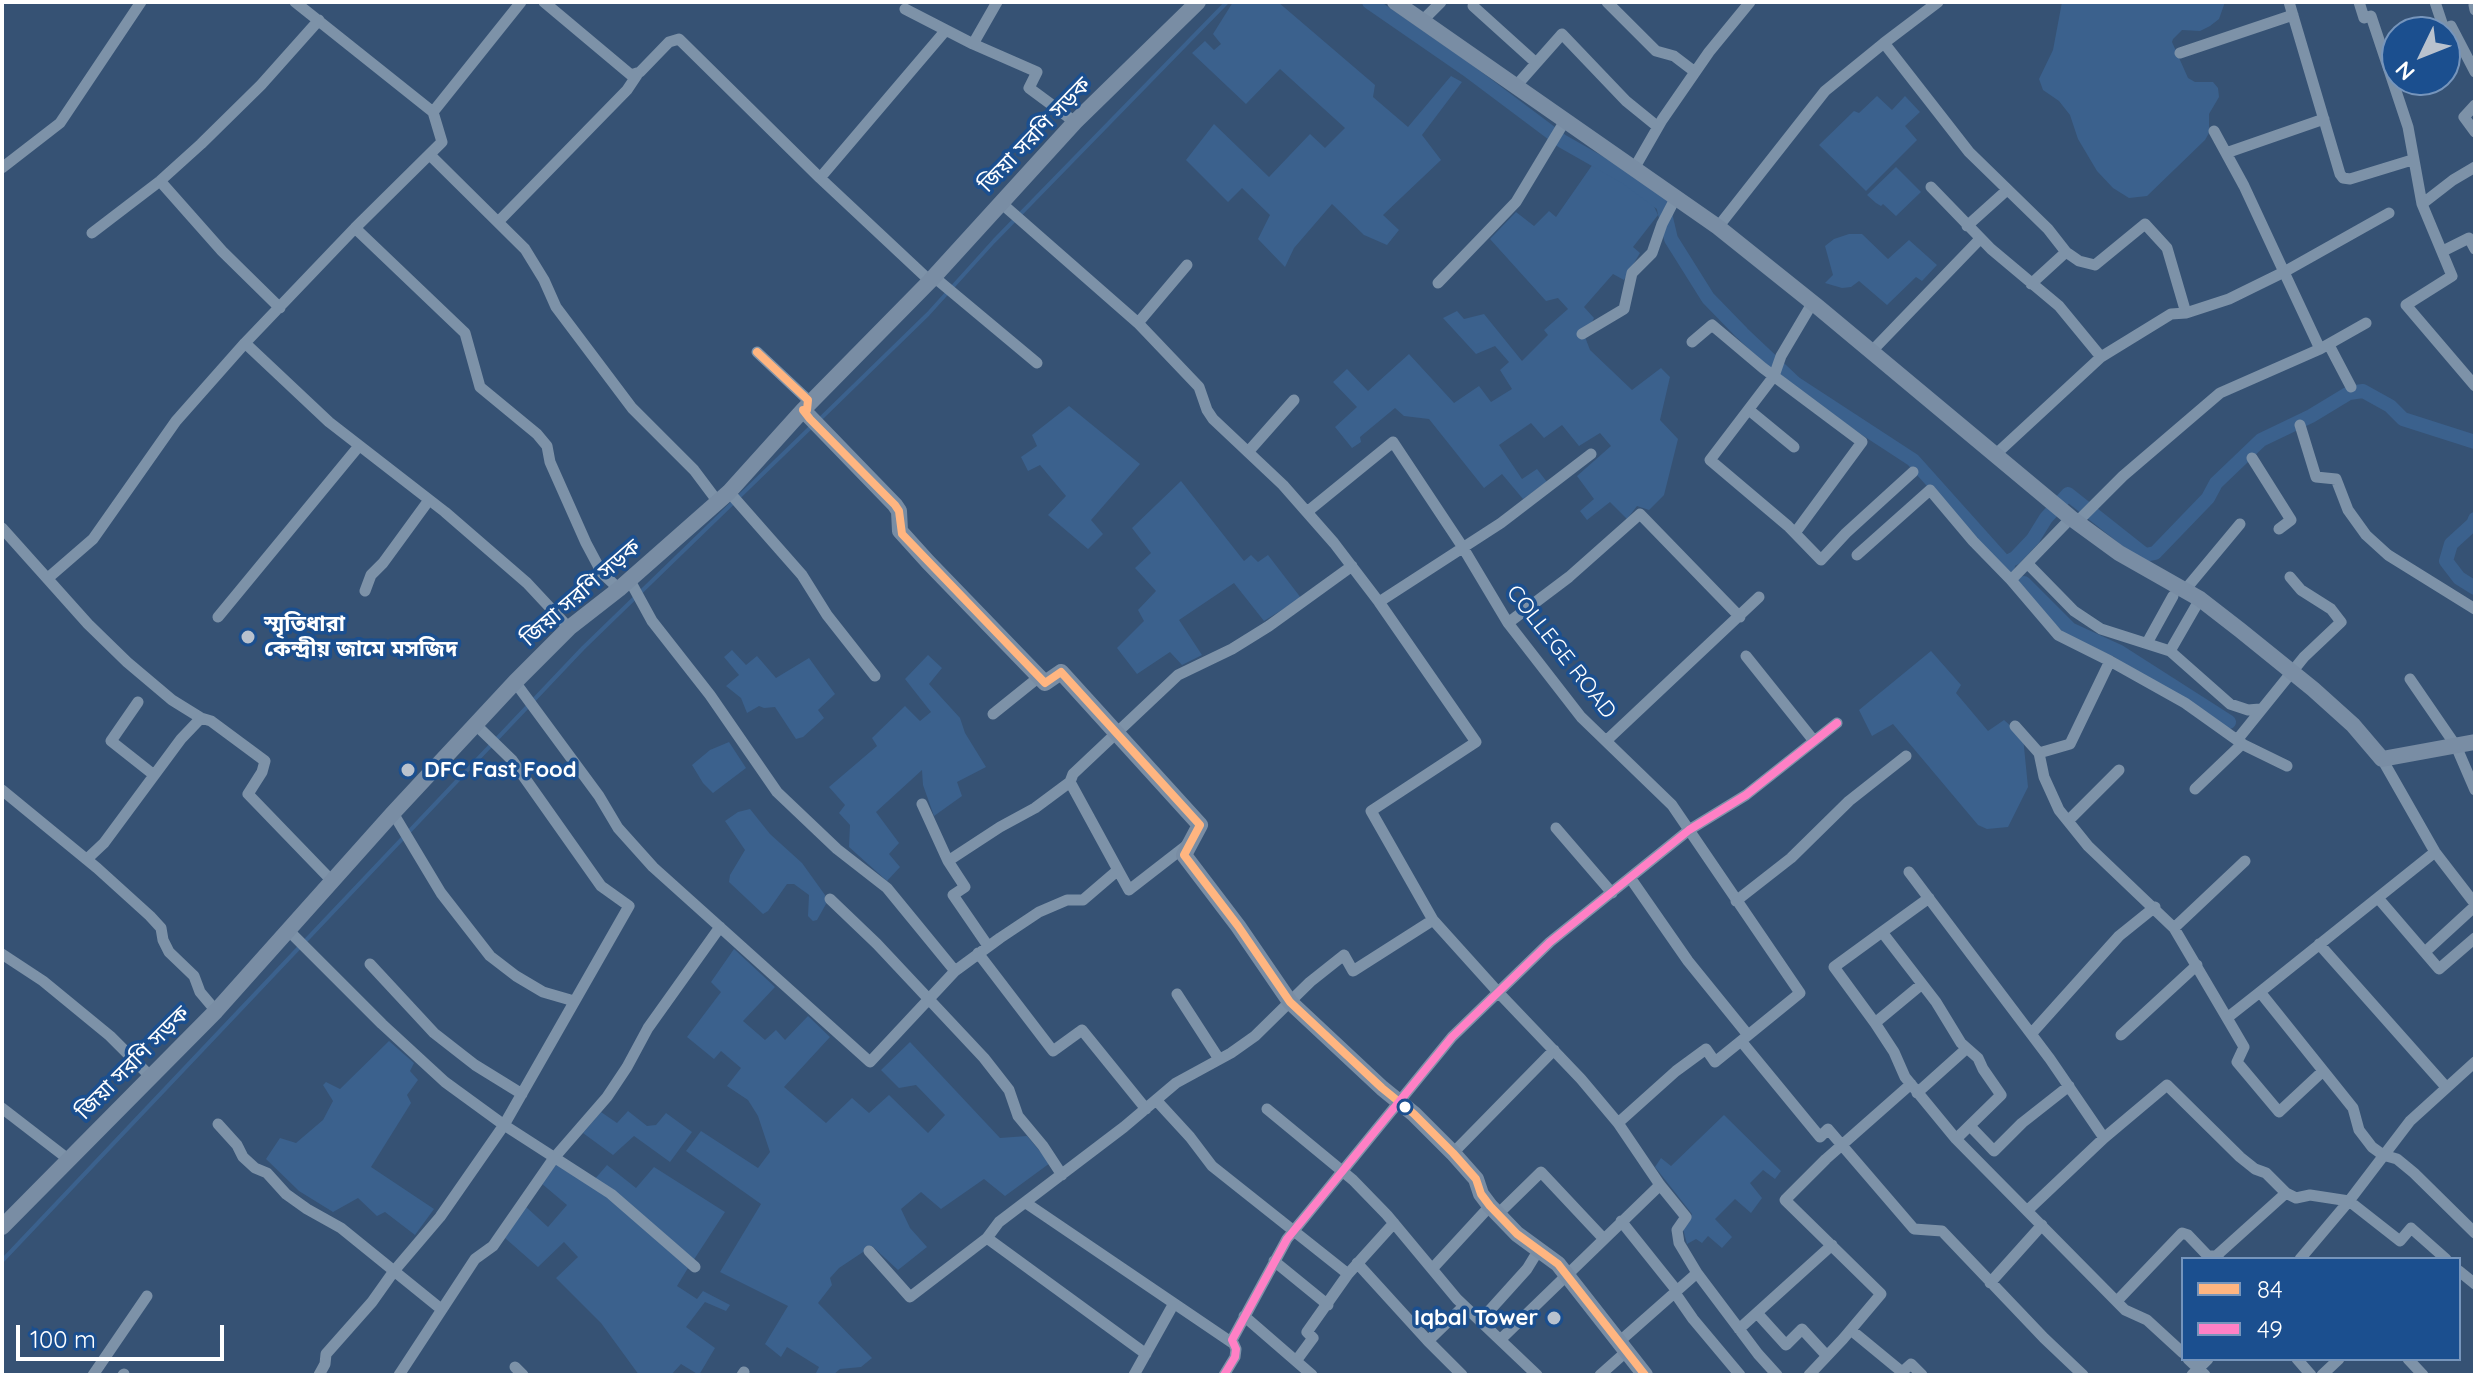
<!DOCTYPE html>
<meta charset="utf-8">
<style>
body{margin:0}
#map{position:relative;width:2477px;height:1377px;overflow:hidden;background:#365274;font-family:Quicksand,sans-serif}
canvas{display:block}
.frame{position:absolute;inset:0;border:4px solid #fff;pointer-events:none}
.legend{position:absolute;left:2181px;top:1257px;width:280px;height:104px;box-sizing:border-box;background:#1b4f8f;border:2px solid #7695bc;margin:0;padding:10px 14px;list-style:none;font-size:24px;color:#fff}
.legend li{display:flex;align-items:center;gap:16px;height:40px}
.legend b{width:40px;border:2px solid #7695bc}
.north{position:absolute;left:2381px;top:16px;width:80px;height:80px;box-sizing:border-box;background:#1b4f8f;border:2px solid #7695bc;border-radius:50%;rotate:227deg;font-size:22px;font-weight:700;line-height:32px;text-align:center;color:#fff}
.north::after{content:'';display:block;margin:auto;width:28px;height:36px;background:#b9c2ce;clip-path:polygon(50% 0,100% 100%,50% 72%,0 100%)}
.scale{position:absolute;left:16px;top:1325px;width:208px;height:36px;box-sizing:border-box;border:4px solid #fff;border-top:0;padding-left:10px;font-size:24px;line-height:28px;white-space:nowrap;color:#fff;-webkit-text-stroke:6px #1b4f8f;paint-order:stroke}
</style>
<div id="map">
<canvas width="2477" height="1377"></canvas>
<div class="frame"></div>
<ul class="legend">
<li><b style="height:10px;background:#ffb580"></b>84</li>
<li><b style="height:10px;background:#ff80c5"></b>49</li>
</ul>
<div class="north">N</div>
<div class="scale">100 m</div>
</div>
<script>
const g = document.querySelector('canvas').getContext('2d');
g.lineJoin = 'round';
function paint(path, color) { g.fillStyle = color; g.fill(path, 'evenodd'); }
const shape = rows => new Path2D(rows.map(r => 'M' + r).join(''));
function strokePath(path, color, width, dash) { g.strokeStyle = color; g.lineWidth = width; g.lineCap = dash ? 'butt' : 'round'; g.setLineDash(dash || []); g.stroke(path); }
function write(font, color, halo, rows, align = 'center') {
  g.font = font + ' Quicksand,"Noto Sans Bengali",sans-serif'; g.lineWidth = 7; g.setLineDash([]); g.textBaseline = 'middle'; g.strokeStyle = halo; g.fillStyle = color; for (const [text, x, y, turn = 0] of rows) {
    g.save(); g.translate(x, y); g.rotate((+turn || 0) * Math.PI / 180); g.textAlign = isNaN(turn) ? turn : align; if (halo) g.strokeText(text, 0, 0); g.fillText(text, 0, 0); g.restore();
  }
}
const water = shape([
 [1233,2,1278,2,1375,85,1373,97,1408,127,1451,76,1462,82,1422,135,1441,160,1383,215,1399,230,1387,245,1364,235,1332,204,1294,248,1285,267,1258,239,1270,215,1242,188,1228,202,1186,160,1214,124,1269,177,1310,134,1325,148,1345,128,1280,69,1246,104,1192,53,1205,41,1214,50,1221,44,1213,34],
 [2062,2,2225,2,2219,19,2210,26,2200,31,2182,30,2173,39,2172,42,2188,78,2195,82,2213,82,2218,88,2219,97,2209,114,2209,133,2205,140,2147,196,2129,198,2113,188,2097,171,2078,139,2070,115,2059,101,2043,90,2039,79,2053,50],
 [1877,96,1892,110,1905,96,1920,112,1905,126,1917,140,1866,191,1819,145,1854,111,1859,113],
 [1595,161,1650,198,1658,215,1633,247,1640,253,1624,280,1613,274,1584,307,1594,318,1585,337,1590,350,1632,390,1661,368,1670,377,1660,420,1678,439,1664,495,1649,510,1637,506,1627,519,1610,502,1587,520,1580,511,1594,499,1577,476,1611,446,1600,433,1579,446,1562,425,1544,438,1531,423,1499,445,1522,479,1537,469,1547,482,1523,499,1502,474,1484,488,1429,419,1404,416,1395,408,1360,437,1361,442,1352,448,1335,427,1357,407,1333,382,1347,369,1368,391,1409,354,1454,403,1479,386,1491,402,1512,389,1500,370,1509,362,1495,346,1476,354,1443,318,1457,311,1464,319,1484,314,1522,361,1548,335,1544,330,1568,309,1558,298,1546,301,1490,239,1516,212,1534,226,1549,211,1556,217],
 [1896,167,1921,192,1896,216,1883,204,1881,206,1876,203,1867,195],
 [1849,234,1862,234,1888,259,1909,240,1937,265,1922,281,1916,277,1887,305,1859,281,1851,287,1842,288,1825,283,1833,275,1825,246,1834,239],
 [1069,406,1140,464,1091,520,1103,534,1088,549,1048,515,1066,496,1040,465,1028,471,1021,457,1037,446,1032,435],
 [1181,481,1244,561,1251,555,1258,562,1268,555,1301,598,1264,621,1234,583,1179,620,1202,655,1182,665,1170,652,1137,674,1117,648,1144,621,1138,610,1156,591,1135,568,1151,553,1132,528],
 [732,650,746,665,757,656,776,678,809,658,835,694,818,710,824,718,803,737,796,739,775,707,764,708,759,706,747,713,741,698,726,686,739,675,724,657],
 [1931,651,1961,685,1956,693,1988,731,2004,720,2023,737,2028,787,2008,827,1987,829,1978,825,1893,724,1872,736,1859,710],
 [928,655,942,668,929,684,960,718,965,733,986,767,957,782,962,796,934,816,923,785,922,770,876,812,899,843,889,854,900,867,887,881,849,847,850,825,839,813,845,805,829,787,877,746,872,738,905,706,920,721,931,712,905,679],
 [729,742,746,768,713,793,703,783,692,765,710,750],
 [750,809,770,834,802,863,825,895,826,904,817,920,813,921,808,916,809,895,794,884,787,884,768,911,763,914,729,882,730,875,745,850,725,821,738,812],
 [734,949,775,987,743,1021,765,1040,776,1030,785,1040,808,1016,830,1037,784,1087,826,1123,852,1098,869,1113,889,1095,928,1133,945,1115,916,1085,899,1088,881,1070,910,1042,1000,1138,1027,1136,1050,1163,1005,1196,984,1179,941,1209,921,1192,901,1209,910,1228,927,1247,898,1270,872,1246,839,1268,830,1278,832,1285,818,1303,872,1358,861,1367,840,1369,833,1375,815,1375,819,1367,787,1347,781,1357,765,1344,788,1306,720,1272,761,1204,686,1151,701,1131,758,1168,770,1152,758,1116,748,1100,727,1086,741,1068,721,1051,714,1059,687,1037,721,992,711,982],
 [389,1041,414,1063,410,1071,418,1080,407,1095,411,1103,371,1167,434,1209,415,1235,385,1212,377,1216,358,1198,333,1212,299,1191,266,1159,280,1138,296,1143,323,1120,333,1101,323,1085,326,1082,340,1089],
 [628,1111,647,1126,656,1125,666,1113,692,1132,670,1162,634,1136,613,1155,583,1133,601,1112,617,1123],
 [1724,1115,1781,1171,1775,1179,1763,1170,1750,1183,1762,1198,1751,1213,1735,1199,1715,1219,1732,1237,1722,1248,1708,1236,1702,1243,1696,1239,1687,1244,1683,1229,1692,1214,1655,1167,1661,1158,1671,1166],
 [554,1163,602,1193,638,1222,688,1268,677,1286,697,1299,703,1291,730,1305,726,1311,705,1302,686,1327,715,1348,699,1375,681,1364,671,1375,639,1375,601,1323,556,1278,578,1257,564,1242,538,1267,505,1238,525,1206,548,1227,567,1205,541,1183],
 [607,1165,636,1188,654,1167,725,1212,693,1261,594,1180]
]);
const stream = shape([
 [818,421,928,314,994,241,1227,2],
 [2,1261,583,648,811,427]
]);
const canal = shape([
 [1369,2,1466,69,1562,141,1627,178,1663,205,1671,239,1708,298,1742,333,1795,383,1913,460,2008,566],
 [2475,519,2473,524,2451,544,2446,561,2459,578,2475,588],
 [2005,563,2015,558,2033,539,2046,518,2068,494,2145,555,2155,553,2208,498,2216,483,2261,440,2311,416,2349,393,2363,391,2390,406,2403,419,2475,442],
 [2024,583,2070,629,2118,651,2229,722]
]);
const street = shape([
 [295,2,433,112,521,2],
 [544,2,631,75,640,72,669,42,679,39,820,178,930,281],
 [1607,2,1656,51,1674,56,1695,72],
 [1938,2,1884,43,1969,152,2048,229,2066,252],
 [2289,2,2340,174,2343,178,2350,179,2412,160],
 [2359,2,2364,18,2371,16,2408,127,2422,204,2453,180,2475,167],
 [2435,2,2444,29,2451,26,2475,72],
 [2474,5,2475,10],
 [1473,6,1535,62],
 [905,9,973,44,1037,72,1029,88,1075,122],
 [1422,21,1441,2],
 [973,44,997,2],
 [2180,53,2293,15],
 [1516,86,1562,34,1626,101,1658,127],
 [2475,105,2464,117,2475,132],
 [433,112,442,142,355,228,245,343,329,422,445,512,527,583,569,628],
 [2214,131,2244,186,2284,272,2389,213],
 [2226,153,2324,119],
 [430,155,525,249,544,280,556,307,632,408,694,470,718,502],
 [1635,167,1662,120,1709,52,1750,2],
 [2,168,60,123,141,2],
 [820,178,946,30],
 [160,181,222,251,280,308],
 [1931,187,1991,249,2059,306,2101,357],
 [2422,204,2452,276,2406,305,2475,386],
 [498,222,627,90,637,75],
 [1967,226,2007,190],
 [1718,227,1825,91,1884,43],
 [355,228,465,333,480,387,537,434,547,446,550,462,586,543,602,573,619,589],
 [92,233,160,181,201,144,261,85,319,20],
 [2443,251,2469,238,2475,249],
 [934,277,1037,363],
 [1438,283,1516,202,1566,119],
 [2031,284,2066,252,2079,261,2095,265,2145,224,2167,248,2186,313,2229,299,2284,272,2320,349],
 [1813,302,1781,356,1774,376,1710,460,1788,526,1821,560,1846,533,1913,472],
 [1138,323,1187,265],
 [1582,334,1624,309,1632,273,1652,253,1662,224,1676,197],
 [1692,342,1712,325,1763,368,1862,442,1795,533],
 [2329,345,2351,387],
 [757,352,808,400,807,410],
 [1871,352,1980,239],
 [1749,410,1794,447],
 [2300,425,2316,477,2336,479,2348,510,2366,535,2388,555,2475,609],
 [1248,452,1294,400],
 [1995,455,2101,357,2171,314,2186,313],
 [2252,458,2291,520,2279,529],
 [729,492,802,575,827,615,875,676],
 [1307,512,1393,442,1462,546,1508,623,1581,717,1672,805,1800,993,1741,1041,1820,1137,1828,1129,1914,1229,1942,1231,2044,1338,2083,1375],
 [2077,522,2123,476,2220,393,2320,349,2366,323],
 [2,528,88,624,127,662,172,700,201,718,211,721,265,761,262,772,248,794,333,882],
 [1857,555,1930,490,1973,541,2011,580,2058,635,2110,661],
 [2028,564,2074,611,2101,629,2170,651,2200,599],
 [48,578,93,539,176,421,245,343],
 [629,579,652,621,710,695,777,792,837,849,887,888,955,971],
 [2011,580,2071,518],
 [2185,590,2240,524],
 [365,591,371,575,383,563,429,500],
 [1379,602,1501,523,1591,454],
 [218,617,359,446],
 [1508,623,1569,577,1640,514,1740,617],
 [2147,643,2173,596],
 [2170,651,2230,704,2248,710,2260,709],
 [1746,656,1814,741],
 [2410,679,2456,746,2475,790],
 [515,682,599,796,618,828,653,867,870,1062,955,971,1000,938,1039,912,1067,900,1083,900,1118,870,1129,890,1187,845],
 [138,702,111,741,154,775],
 [993,714,1039,677],
 [2015,726,2039,753,2044,777,2059,810,2088,846,2174,928,2227,1018,2260,992],
 [2237,740,2304,657,2341,622,2331,609,2301,590,2290,577],
 [1606,741,1759,597],
 [2039,753,2070,744,2110,661,2185,703,2244,745,2287,766],
 [2382,759,2435,852,2475,904],
 [2195,789,2242,744],
 [2,790,97,868,150,916,161,928,163,940,169,952,194,976,200,992,216,1011],
 [922,804,948,861,965,887,953,895,988,946],
 [393,813,441,893,490,956,516,976,543,992,574,1001],
 [2068,821,2119,770],
 [1556,828,1612,893],
 [2435,852,2260,992,2353,1108,2359,1130,2372,1147,2383,1155,2397,1159,2414,1173,2475,1233],
 [87,859,104,843,181,739,201,718],
 [948,861,1000,827,1035,808,1070,782],
 [1118,870,1070,782,1073,774,1178,675,1232,649,1269,626,1352,566],
 [1909,872,2050,1059,2104,1138,2167,1085,2240,1157,2255,1169,2266,1173,2286,1193,2296,1198,2310,1195,2349,1201,2400,1241,2411,1228,2446,1259],
 [1631,879,1688,961,1748,1035],
 [1929,898,1882,932,1936,1002,1961,1043,1978,1058,1983,1069,2001,1095,1956,1139,2125,1310,2147,1320,2183,1353],
 [2378,898,2439,969,2475,938],
 [830,899,877,944,984,1058,1009,1090,1018,1116,1043,1146,1062,1175],
 [1736,901,1791,858,1849,801,1906,756],
 [1433,920,1497,991,1581,1079,1618,1123,1660,1185,1686,1217,1677,1230,1679,1243,1697,1273],
 [2174,928,2245,861],
 [289,931,382,1024,445,1082,504,1125,611,1194,695,1267],
 [2319,944,2446,1087],
 [2425,952,2475,906],
 [978,953,1053,1051,1082,1030,1146,1109],
 [2,954,43,981,110,1036,150,1076],
 [370,964,434,1033,475,1065,522,1094],
 [1922,984,1875,1023,1894,1052,1905,1077,1956,1139],
 [1177,994,1219,1059],
 [2227,1018,2244,1047,2237,1062,2279,1112,2323,1071],
 [1875,1023,1834,967,1882,932],
 [2031,1034,2119,936,2155,907],
 [2121,1035,2197,965],
 [1917,1093,1966,1049],
 [1156,1100,1190,1137,1212,1166,1348,1274],
 [2,1108,68,1159],
 [1267,1109,1353,1180,1387,1215,1457,1299,1537,1375],
 [1618,1123,1676,1071,1706,1049,1715,1062,1741,1041],
 [218,1124,237,1145,243,1157,255,1168,267,1173,286,1194,307,1209,341,1228,441,1309],
 [1970,1126,1994,1151,2022,1123,2069,1086],
 [1453,1153,1554,1050],
 [1026,1203,1231,1342],
 [2028,1210,2104,1138],
 [1498,1214,1541,1172,1603,1238],
 [1621,1221,1677,1291],
 [987,1238,1146,1354],
 [869,1251,910,1297,987,1238,999,1222,1124,1127,1176,1083,1231,1053,1255,1036,1310,982,1344,955,1353,971,1433,920,1371,811,1476,742,1379,602,1334,543,1283,485,1213,419,1207,410,1199,387,1138,323,1000,202],
 [2219,1259,2216,1256,2286,1193],
 [2300,1259,2349,1201,2410,1121,2475,1062],
 [1274,1261,1328,1305],
 [1357,1263,1428,1341,1464,1306],
 [1432,1269,1490,1206],
 [2459,1271,2475,1284],
 [1990,1283,2042,1225],
 [1675,1293,1693,1319,1740,1375],
 [2117,1301,2182,1233,2188,1235,2208,1256,2216,1256],
 [1757,1313,1786,1345,1802,1329,1827,1356],
 [1244,1316,1312,1375],
 [1481,1320,1527,1269,1538,1251],
 [1739,1329,1832,1245],
 [1851,1330,1902,1372,1911,1364,1922,1375],
 [1501,1339,1660,1185],
 [1428,1341,1462,1375],
 [1620,1341,1697,1273,1758,1354,1777,1375],
 [2188,1359,2205,1375],
 [2297,1359,2311,1375],
 [2408,1359,2423,1375],
 [1296,1361,1313,1338,1307,1332,1348,1274,1394,1223],
 [515,1367,523,1375],
 [93,1375,147,1296],
 [123,1375,124,1374],
 [319,1375,325,1364,326,1354,372,1302,394,1271,440,1217,504,1125,629,906,601,886,512,760,475,724],
 [399,1375,475,1259,493,1246,554,1158,607,1097,627,1067,648,1028,720,927],
 [742,1375,744,1372],
 [1134,1375,1173,1305],
 [1224,1375,1235,1357,1236,1349,1232,1340,1287,1239,1452,1037,1550,942,1689,830,1746,795,1837,723],
 [1600,1375,1627,1351],
 [1809,1375,1843,1339,1881,1294,1785,1200,1826,1159,1911,1084],
 [2192,1375,2208,1359],
 [2322,1375,2339,1359]
]);
const secondary = shape([
 [1395,2,1718,227,1818,307,2071,518,2119,553,2200,599,2240,630,2313,689,2353,725,2382,759,2475,742],
 [803,410,895,505,899,511,900,531,928,562,1045,683,1061,672,1200,825,1184,855,1238,926,1290,1002,1382,1088,1414,1114,1453,1153,1476,1179,1481,1194,1490,1206,1517,1234,1558,1264,1645,1375],
 [2,1227,216,1011,393,813,515,682,569,628,619,589,729,492,803,410,930,281,1075,122,1198,2]
]);
const bus1 = shape([
 [757,352,808,400,807,410,803,410,810,419,895,505,899,511,902,534,1045,683,1061,672,1200,825,1184,855,1238,926,1290,1002,1382,1088,1414,1114,1453,1153,1476,1179,1481,1194,1490,1206,1517,1234,1558,1264,1645,1375]
]);
const bus2 = shape([
 [1224,1375,1235,1357,1236,1349,1232,1340,1287,1239,1452,1037,1550,942,1689,830,1746,795,1837,723]
]);
const markers = [
 [248,637,8,"#b9c2ce"],
 [408,770,8,"#b9c2ce"],
 [1405,1107,7,"#fff"],
 [1554,1318,8,"#b9c2ce"]
];
const streetNames = [
 ["জিয়া সরণি সড়ক",1035,135,-46],
 ["জিয়া সরণি সড়ক",581,593,-41],
 ["COLLEGE ROAD",1561,652,52],
 ["জিয়া সরণি সড়ক",133,1063,-45]
];
const poiNames = [
 ["স্মৃতিধারা",264,624],
 ["কেন্দ্রীয় জামে মসজিদ",264,649],
 ["DFC Fast Food",424,770],
 ["Iqbal Tower",1538,1318,"right"]
];
paint(water, '#3b618d');
strokePath(stream, '#3b618d', 4);
strokePath(canal, '#3b618d', 14);
strokePath(street, '#7d92a8', 11);
strokePath(secondary, '#798da4', 16);
strokePath(bus1, '#ffb580', 8);
strokePath(bus2, '#ff80c5', 8);
for (const [x, y, r, color] of markers) { const dot = new Path2D(); dot.arc(x, y, r, 0, 2 * Math.PI); g.fillStyle = color; g.fill(dot); strokePath(dot, '#1b4f8f', 3); }
write('22px', '#fff', '#1b4f8f', streetNames);
write('bold 22px', '#fff', '#1b4f8f', poiNames, 'left');
</script>
